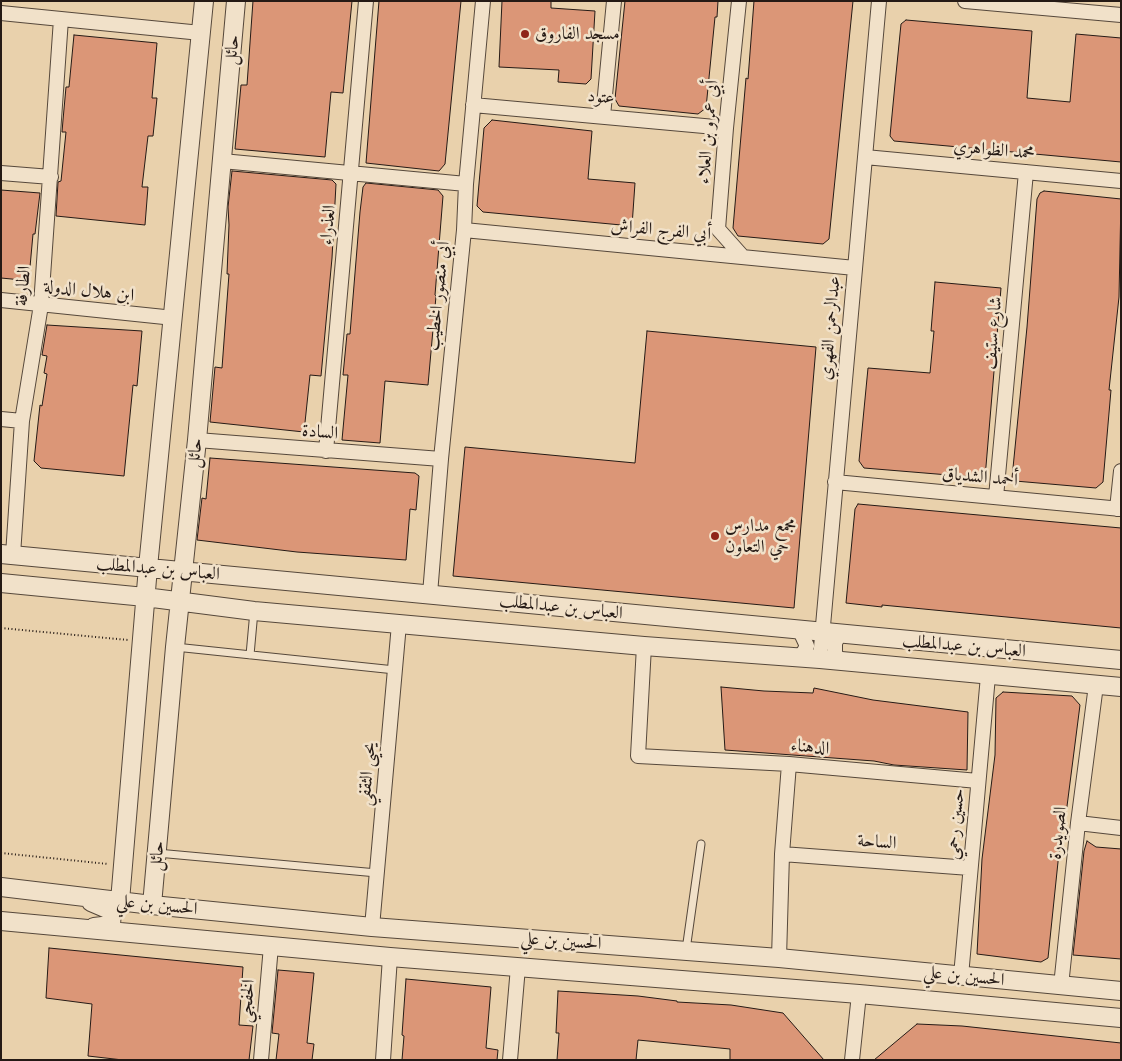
<!DOCTYPE html>
<meta charset="utf-8">
<style>
body{margin:0}
#map{position:relative;width:1122px;height:1061px;overflow:hidden;background:#e9d1ac;font-family:"Libre Caslon Text",serif}
canvas{display:block}
.frame{position:absolute;inset:0;border:2px solid #251a15;pointer-events:none}
</style>
<div id="map">
<canvas width="1122" height="1061"></canvas>
<div class="frame"></div>
</div>
<script>
const g = document.querySelector('canvas').getContext('2d');
g.lineJoin = 'round';
function paint(path, color) { g.fillStyle = color; g.fill(path, 'evenodd'); }
const shape = rows => new Path2D(rows.map(r => 'M' + r).join(''));
function strokePath(path, color, width, dash) { g.strokeStyle = color; g.lineWidth = width; g.lineCap = dash ? 'butt' : 'round'; g.setLineDash(dash || []); g.stroke(path); }
function write(font, color, halo, rows, align = 'center') {
  g.font = font + ' "Libre Caslon Text",Amiri,serif'; g.lineWidth = 5; g.setLineDash([]); g.textBaseline = 'middle'; g.strokeStyle = halo; g.fillStyle = color; for (const [text, x, y, turn = 0] of rows) {
    g.save(); g.translate(x, y); g.rotate((+turn || 0) * Math.PI / 180); g.textAlign = isNaN(turn) ? turn : align; if (halo) g.strokeText(text, 0, 0); g.fillText(text, 0, 0); g.restore();
  }
}
const building = shape([
 [253,1,352,1,343,93,331,92,325,157,235,149,241,85,247,85,253,1],
 [379,1,461,1,445,164,439,171,366,163,379,1],
 [502,1,551,1,551,8,595,11,591,79,586,84,558,82,559,70,499,67,502,1],
 [625,1,718,1,717,17,715,17,706,108,698,114,619,106,615,99,625,1],
 [754,1,853,1,829,239,823,244,738,236,733,228,746,78,748,79,754,1],
 [906,20,1032,31,1027,98,1070,102,1076,34,1121,38,1121,162,894,141,890,136,895,84,901,24,906,20],
 [74,35,157,43,152,98,157,98,153,136,148,136,142,187,148,187,145,225,56,216,58,182,61,181,66,132,62,132,63,120,66,87,69,87,74,35],
 [492,120,592,131,588,179,635,183,632,226,483,212,477,206,484,128,492,120],
 [232,171,332,180,336,184,332,258,321,376,310,375,304,432,210,422,215,367,222,368,229,274,227,274,229,225,228,207,232,171],
 [366,183,438,190,443,196,435,295,436,296,428,385,385,381,380,443,342,440,348,375,343,375,347,334,350,334,360,212,363,187,366,183],
 [1,190,40,193,35,234,33,234,29,278,22,280,1,278,1,190],
 [1044,191,1121,199,1119,297,1109,390,1111,390,1103,482,1096,488,1015,481,1012,478,1027,327,1037,199,1040,193,1044,191],
 [935,282,1001,288,985,478,864,468,859,461,868,368,930,373,934,331,931,331,935,282],
 [47,325,142,331,137,386,133,385,124,476,41,468,34,461,40,405,42,406,47,374,44,373,47,356,42,355,47,325],
 [647,331,816,347,794,608,453,576,465,447,635,463,647,331],
 [210,458,415,473,419,476,416,510,410,509,406,560,297,552,197,540,202,498,206,499,210,458],
 [858,504,1121,528,1121,628,882,605,882,607,846,603,855,509,858,504],
 [721,687,764,691,813,693,814,688,873,700,968,712,967,770,894,765,874,761,725,750,721,687],
 [1003,692,1072,696,1080,705,1066,814,1063,814,1048,958,1041,962,977,954,982,859,995,755,996,698,1003,692],
 [1087,841,1096,847,1121,849,1121,959,1073,955,1084,851,1087,841],
 [49,948,243,967,239,1025,253,1026,249,1060,123,1060,88,1056,92,1004,46,998,49,948],
 [278,970,314,973,307,1043,314,1044,312,1060,276,1060,279,1034,272,1033,278,970],
 [406,979,491,987,486,1048,498,1050,497,1060,402,1060,404,1036,402,1035,406,979],
 [558,991,638,996,677,1001,677,1002,731,1005,783,1013,824,1060,730,1060,730,1049,638,1040,636,1060,557,1060,559,1033,556,1033,558,991],
 [917,1024,962,1026,1121,1043,1121,1060,874,1060,917,1024]
]);
const path = shape([
 [1,628,128,640],
 [1,853,108,864]
]);
const service = shape([
 [175,647,395,670],
 [250,655,254,611],
 [157,853,377,873],
 [686,950,701,844]
]);
const minor = shape([
 [739,1,726,128,718,229,743,257],
 [965,1,1121,15],
 [1,13,201,33],
 [473,105,726,128],
 [603,116,614,1],
 [865,157,1121,181],
 [222,161,466,184],
 [1,173,51,177],
 [464,230,855,268],
 [1,300,174,318],
 [1,419,22,421],
 [197,440,441,459],
 [326,451,366,1],
 [835,482,1121,509],
 [996,497,1026,172],
 [1117,509,1121,471],
 [13,555,22,421,41,305,61,19],
 [430,594,441,459,464,230,466,184,483,1],
 [644,646,638,756,789,764,978,781],
 [797,657,803,653,807,646,800,631],
 [820,659,879,1],
 [839,661,835,653,835,643,839,635],
 [1078,823,1121,828],
 [782,854,970,868],
 [372,927,399,624],
 [779,958,782,854,789,764],
 [961,976,988,676],
 [1061,986,1078,823,1096,685],
 [261,1060,271,946],
 [383,1060,390,957],
 [510,1060,518,967],
 [852,1060,859,994]
]);
const tertiary = shape([
 [1,554,1121,660],
 [1,583,145,597,254,611,644,646,820,659,1121,687],
 [1,887,152,905,372,927,779,958,1121,991],
 [120,901,148,567,204,1],
 [91,902,112,911,111,925,94,927],
 [152,905,175,647,197,440,236,1],
 [1,921,390,957,859,994,1121,1018]
]);
const markers = [
 [525,34,5,"#8f2418"],
 [715,536,5,"#8f2418"]
];
const poiNames = [
 ["مسجد الفاروق",535,34],
 ["مجمع مدارس",725,526],
 ["حي التعاون",725,547]
];
const streetNames = [
 ["حائل",232,50,-85],
 ["عتود",601,97,5],
 ["أبي عمرو بن العلاء",708,132,-85],
 ["محمد الظواهري",994,150,5],
 ["العذراء",328,225,-85],
 ["أبي الفرج الفراش",661,230,5],
 ["الطارفة",23,286,-85],
 ["ابن هلال الدولة",89,291,6],
 ["أبي منصور الخطيب",438,296,-84],
 ["عبدالرحمن الفهري",830,328,-85],
 ["شارع ستيف",993,333,-85],
 ["السادة",320,432,5],
 ["حائل",195,453,-84],
 ["أحمد الشدياق",980,477,5],
 ["العباس بن عبدالمطلب",158,569,5],
 ["العباس بن عبدالمطلب",561,607,6],
 ["العباس بن عبدالمطلب",964,646,5],
 ["الدهناء",810,747,5],
 ["يحيى الثقفي",367,774,-85],
 ["حسين رحمي",955,824,-84],
 ["الصويدرة",1058,833,-84],
 ["الساحة",877,842,4],
 ["حائل",157,856,-85],
 ["الحسين بن علي",157,905,6],
 ["الحسين بن علي",561,941,4],
 ["الحسين بن علي",964,976,6],
 ["الخفجي",247,1001,-85]
];
paint(building, '#db9677');
strokePath(building, '#251a15', 1);
strokePath(service, '#56483b', 9);
strokePath(minor, '#56483b', 16);
strokePath(tertiary, '#56483b', 20);
strokePath(path, '#251a15', 2, [1, 2.5]);
strokePath(service, '#f1e1c9', 7);
strokePath(minor, '#f1e1c9', 14);
strokePath(tertiary, '#f1e1c9', 18);
for (const [x, y, r, color] of markers) { const dot = new Path2D(); dot.arc(x, y, r, 0, 2 * Math.PI); g.fillStyle = color; g.fill(dot); strokePath(dot, '#f1e1c9', 2); }
write('18px', '#251a15', '#f1e1c9', poiNames, 'left');
write('18px', '#251a15', '#f1e1c9', streetNames);
</script>
